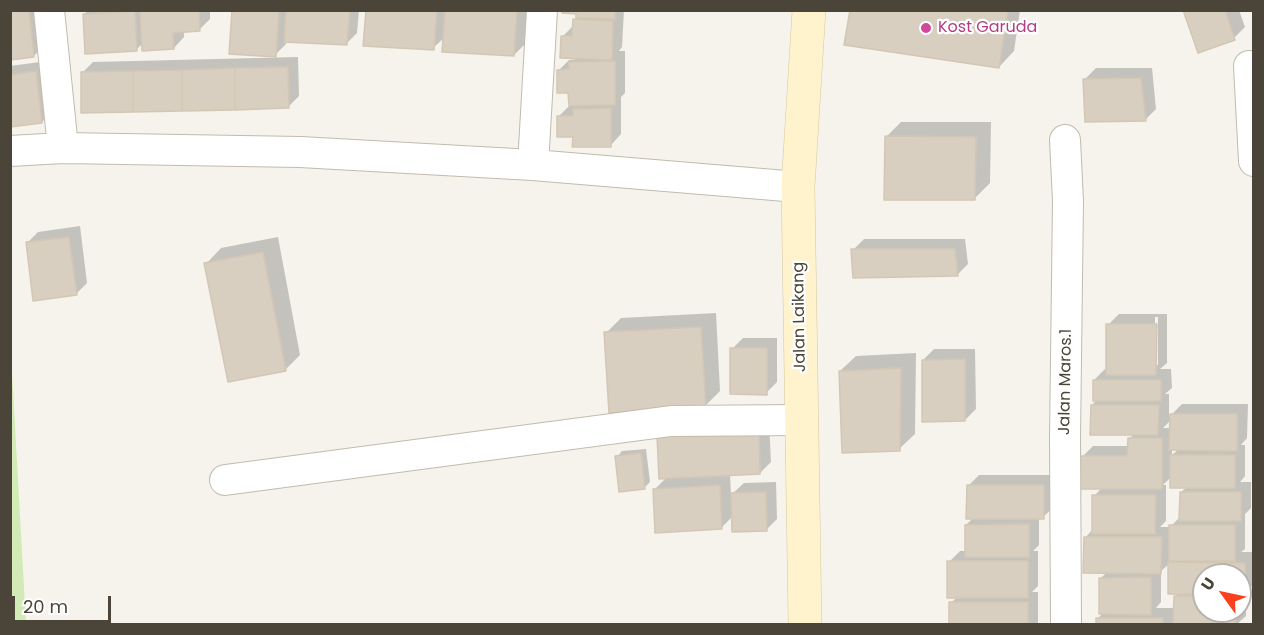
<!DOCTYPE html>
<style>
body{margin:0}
#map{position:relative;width:1264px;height:635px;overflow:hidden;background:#f6f3ec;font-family:Poppins,sans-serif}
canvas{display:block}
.frame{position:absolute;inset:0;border:12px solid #4b4439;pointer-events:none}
.north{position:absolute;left:1192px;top:563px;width:60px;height:60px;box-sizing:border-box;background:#fff;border:2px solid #b7b4b0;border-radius:50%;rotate:303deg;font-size:16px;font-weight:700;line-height:24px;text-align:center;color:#4b4439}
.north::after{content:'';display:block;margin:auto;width:21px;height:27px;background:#fc3f1d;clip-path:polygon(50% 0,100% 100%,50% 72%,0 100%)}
.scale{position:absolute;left:12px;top:596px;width:99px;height:27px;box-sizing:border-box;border:3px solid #4b4439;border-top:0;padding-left:8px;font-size:18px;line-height:21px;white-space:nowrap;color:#4b4439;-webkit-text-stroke:4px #fff;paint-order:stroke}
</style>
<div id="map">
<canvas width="1264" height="635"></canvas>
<div class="frame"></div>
<div class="north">U</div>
<div class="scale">20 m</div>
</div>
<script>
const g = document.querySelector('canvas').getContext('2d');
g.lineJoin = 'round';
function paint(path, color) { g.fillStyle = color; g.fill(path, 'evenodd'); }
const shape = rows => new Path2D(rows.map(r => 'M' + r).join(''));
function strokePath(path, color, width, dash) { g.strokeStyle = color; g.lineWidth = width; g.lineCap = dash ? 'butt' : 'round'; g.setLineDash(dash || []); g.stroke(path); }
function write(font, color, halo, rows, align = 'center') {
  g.font = font + ' Poppins,sans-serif'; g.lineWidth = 4.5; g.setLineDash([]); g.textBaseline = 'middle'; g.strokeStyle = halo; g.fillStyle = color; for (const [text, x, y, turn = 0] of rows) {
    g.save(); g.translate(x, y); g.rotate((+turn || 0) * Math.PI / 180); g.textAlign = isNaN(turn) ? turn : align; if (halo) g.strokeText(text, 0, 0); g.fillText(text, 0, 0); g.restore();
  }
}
const green = shape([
 [11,354,26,624,11,624]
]);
const shadow = shape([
 [10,10,46,10,49,40,34,56],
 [88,10,210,10,210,19,199,30,184,31,184,37,174,48,143,43,136,50,84,15],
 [233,10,359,10,357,33,346,44,286,40,286,44,274,56],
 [367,10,527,10,525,44,514,55,445,37,433,48],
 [564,10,624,10,622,47,619,51,625,51,625,93,621,97,621,134,611,145,574,135,558,117,569,106,570,91,558,71,569,60,578,59,562,37,574,25,577,12],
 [851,10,1020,10,1014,51,999,67],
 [1184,10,1239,10,1245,27,1234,38],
 [298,57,299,96,288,107,83,72,93,62],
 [47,61,53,111,42,122,10,126,10,66],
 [1096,68,1152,68,1156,109,1145,120,1085,79],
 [901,122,991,122,990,183,975,198,886,137],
 [80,226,87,283,76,294,27,243,38,232],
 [278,237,300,355,285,370,206,264,221,248],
 [864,239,965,239,968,264,957,275,853,250],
 [716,313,720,391,705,406,606,333,621,318],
 [1119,314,1167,314,1167,363,1160,369,1171,369,1172,388,1165,394,1169,394,1169,417,1182,404,1248,404,1247,438,1241,445,1245,445,1245,476,1240,482,1251,482,1251,508,1245,514,1245,549,1241,552,1254,552,1254,584,1246,591,1246,616,1237,624,1097,624,1097,619,1103,613,1101,578,1107,572,1085,538,1093,529,1094,496,1103,487,1082,457,1093,446,1129,446,1129,439,1134,434,1092,405,1098,399,1094,380,1105,369,1108,369,1108,325],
 [1155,317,1158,317,1158,365,1155,365],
 [1171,420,1171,428,1163,428],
 [1172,449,1179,449,1172,455],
 [1171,477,1187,487,1181,492,1181,516,1170,527,1160,527,1166,521,1166,485,1163,485],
 [1170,563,1179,592,1175,597,1175,608,1156,608,1161,602,1161,571],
 [1204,575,1240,575,1240,611,1204,611],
 [743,338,777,338,777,382,766,393,732,349],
 [934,349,975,349,976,409,965,420,923,360],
 [916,353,915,434,899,449,840,371,856,356],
 [769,421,771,462,760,473,730,474,731,495,744,483,776,482,777,519,766,530,733,516,721,528,654,490,667,477],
 [646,449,650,482,645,487,617,457,622,451],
 [979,475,1055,475,1054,507,1043,517,1039,517,1039,545,1033,551,1038,551,1038,586,1032,592,1038,592,1038,624,950,624,951,603,957,597,949,562,960,551,966,551,966,525,974,517,968,486]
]);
const building = shape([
 [10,10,29,10,34,57,10,60,10,10],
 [140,10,199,10,200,31,173,33,174,49,142,51,140,10],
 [232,10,279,10,276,57,229,54,232,10],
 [286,10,350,10,347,45,284,42,286,10],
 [366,10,437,10,434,50,363,46,366,10],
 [445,10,517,10,514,56,442,52,445,10],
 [562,10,615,10,615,19,576,18,576,14,562,13,562,10],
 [850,10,1008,10,999,68,844,45,850,10],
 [1183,10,1225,10,1235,40,1198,53,1183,10],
 [135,11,137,51,85,54,83,14,135,11],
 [573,19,613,21,612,60,560,58,561,36,572,36,573,19],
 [615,61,615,105,569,106,568,93,557,93,557,70,569,69,569,62,615,61],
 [288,67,289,108,235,110,235,68,288,67],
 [235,68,235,110,182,111,182,70,235,68],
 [182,70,182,111,133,112,133,71,182,70],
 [36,71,42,123,10,127,10,75,36,71],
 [133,71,133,112,81,113,81,72,133,71],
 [1141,78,1146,121,1085,122,1083,79,1141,78],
 [611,108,611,147,572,147,573,137,557,137,557,116,573,116,573,109,611,108],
 [885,136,976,137,975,200,884,200,885,136],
 [69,237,77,295,33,301,26,242,69,237],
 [851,249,955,249,958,276,853,278,851,249],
 [263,252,286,371,228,382,204,263,263,252],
 [1106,324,1157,324,1156,375,1106,375,1106,324],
 [701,327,706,408,609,413,604,332,701,327],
 [730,348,767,348,767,395,730,394,730,348],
 [965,359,965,421,922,422,922,360,965,359],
 [901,368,900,451,842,453,839,371,901,368],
 [1093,380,1161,380,1161,401,1093,401,1093,380],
 [1091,405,1159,405,1158,435,1090,435,1091,405],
 [1170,414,1237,414,1237,451,1169,450,1170,414],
 [759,431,760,474,659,479,657,436,759,431],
 [1128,438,1162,438,1162,489,1080,489,1080,456,1127,456,1128,438],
 [641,453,645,489,619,492,615,456,641,453],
 [1170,455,1235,455,1235,488,1170,488,1170,455],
 [720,485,722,529,655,533,653,489,720,485],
 [967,485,1044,485,1044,519,966,519,967,485],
 [766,492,767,531,732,532,731,493,766,492],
 [1180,492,1241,492,1241,521,1179,521,1180,492],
 [1092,495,1156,495,1155,534,1092,534,1092,495],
 [1029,524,1029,557,965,557,965,525,1029,524],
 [1169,525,1235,525,1235,561,1169,561,1169,525],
 [1084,537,1162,537,1161,574,1083,573,1084,537],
 [947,561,1028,561,1028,598,947,598,947,561],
 [1168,562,1245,563,1246,594,1240,594,1240,575,1204,575,1204,594,1168,594,1168,562],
 [1151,577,1151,615,1099,614,1099,578,1151,577],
 [1174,596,1204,596,1204,611,1235,611,1236,624,1173,624,1174,596],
 [949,602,1028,602,1028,624,949,624,949,602],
 [1096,618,1163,618,1163,624,1096,624,1096,618]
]);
const minor = shape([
 [49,10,63,148],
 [1249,66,1254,161],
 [1065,140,1068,201,1065,438,1066,624],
 [10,151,63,148,300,152,533,165,798,187],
 [533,165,542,10],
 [225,480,671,421,801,420]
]);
const secondary = shape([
 [805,624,798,187,809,10]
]);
const markers = [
 [926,28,6,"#d1479c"]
];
const hotelNames = [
 ["Kost Garuda",938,28]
];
const streetNames = [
 ["Jalan Laikang",800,317,-91],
 ["Jalan Maros.1",1066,382,-89]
];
paint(green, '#d2eab5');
paint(shadow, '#0003');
paint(building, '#d8cfc1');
strokePath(building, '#d3c7b4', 1.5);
strokePath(minor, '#c2bbae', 32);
strokePath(secondary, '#d6c79b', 34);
strokePath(minor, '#fff', 30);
strokePath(secondary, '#fff3cd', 33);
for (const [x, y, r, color] of markers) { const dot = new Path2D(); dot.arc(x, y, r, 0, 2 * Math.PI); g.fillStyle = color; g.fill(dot); strokePath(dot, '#fff', 2); }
write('16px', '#b23c85', '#fff', hotelNames, 'left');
write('16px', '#4b4439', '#fff', streetNames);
</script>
